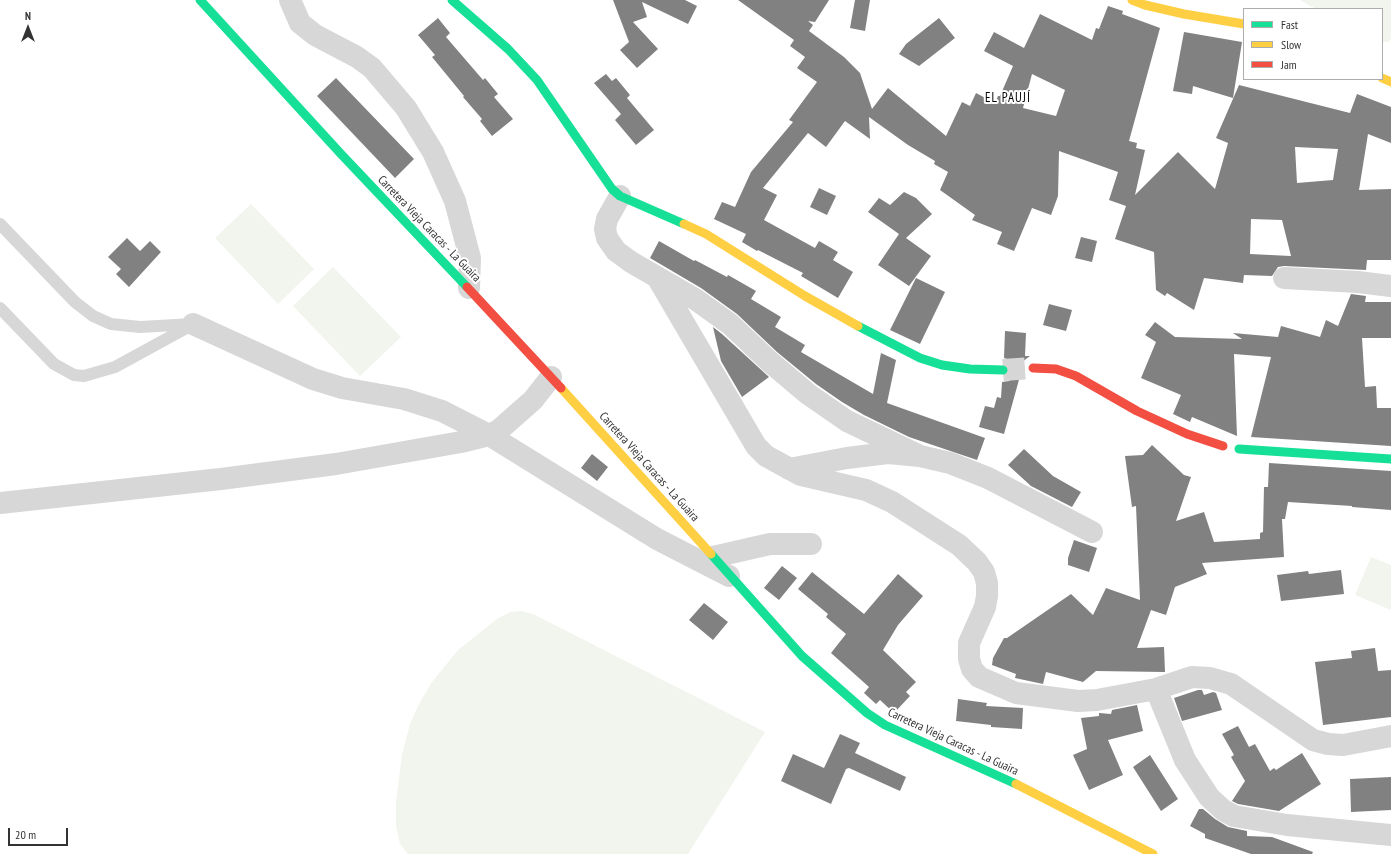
<!DOCTYPE html>
<meta charset="utf-8">
<style>
body{margin:0}
#map{position:relative;width:1391px;height:854px;overflow:hidden;background:#fff;font-family:"PT Sans Narrow",sans-serif}
canvas{display:block}
.legend{position:absolute;left:1243px;top:8px;width:140px;height:72px;box-sizing:border-box;background:#fff;border:1px solid #adadad;margin:0;padding:5px 7px;list-style:none;font-size:12px;color:#333}
.legend li{display:flex;align-items:center;gap:8px;height:20px}
.legend b{width:20px;border:1px solid #adadad}
.north{position:absolute;left:8px;top:8px;width:40px;height:40px;-webkit-text-stroke:3px #fff;paint-order:stroke;rotate:0deg;font-size:11px;font-weight:700;line-height:16px;text-align:center;color:#333}
.north::after{content:'';display:block;margin:auto;width:14px;height:18px;background:#333;clip-path:polygon(50% 0,100% 100%,50% 72%,0 100%)}
.scale{position:absolute;left:8px;top:828px;width:60px;height:18px;box-sizing:border-box;border:2px solid #333;border-top:0;padding-left:5px;font-size:12px;line-height:14px;white-space:nowrap;color:#333;-webkit-text-stroke:3px #fff;paint-order:stroke}
</style>
<div id="map">
<canvas width="1391" height="854"></canvas>
<ul class="legend">
<li><b style="height:5px;background:#16e098"></b>Fast</li>
<li><b style="height:5px;background:#ffcf43"></b>Slow</li>
<li><b style="height:5px;background:#f24e42"></b>Jam</li>
</ul>
<div class="north">N</div>
<div class="scale">20 m</div>
</div>
<script>
const g = document.querySelector('canvas').getContext('2d');
g.lineJoin = 'round';
function paint(path, color) { g.fillStyle = color; g.fill(path, 'evenodd'); }
const shape = rows => new Path2D(rows.map(r => 'M' + r).join(''));
function strokePath(path, color, width, dash) { g.strokeStyle = color; g.lineWidth = width; g.lineCap = dash ? 'butt' : 'round'; g.setLineDash(dash || []); g.stroke(path); }
function write(font, color, halo, rows, align = 'center') {
  g.font = font + ' "PT Sans Narrow",sans-serif'; g.lineWidth = 4; g.setLineDash([]); g.textBaseline = 'middle'; g.strokeStyle = halo; g.fillStyle = color; for (const [text, x, y, turn = 0] of rows) {
    g.save(); g.translate(x, y); g.rotate((+turn || 0) * Math.PI / 180); g.textAlign = isNaN(turn) ? turn : align; if (halo) g.strokeText(text, 0, 0); g.fillText(text, 0, 0); g.restore();
  }
}
const green = shape([
 [1300,0,1391,0,1391,38,1389,42,1382,42,1382,9,1316,9],
 [251,204,314,269,278,304,215,238],
 [333,267,401,337,360,376,293,306],
 [1371,557,1391,565,1391,610,1355,595],
 [521,611,533,614,765,732,688,854,408,854,400,844,396,826,396,802,402,755,410,724,418,706,432,682,458,650,497,619,510,612]
]);
const building = shape([
 [613,0,685,0,697,6,688,24,642,2,647,17,633,22,658,49,637,68,620,50,629,42],
 [738,0,829,0,815,22,808,21,813,25,809,31,844,57,860,73,872,109,888,88,946,136,962,102,970,106,976,93,995,103,998,96,1000,96,1013,66,984,51,994,32,1024,48,1040,14,1092,40,1096,28,1099,29,1108,6,1123,11,1122,14,1160,28,1129,141,1137,143,1136,148,1145,150,1135,195,1178,152,1215,189,1228,143,1216,138,1239,85,1350,113,1357,94,1391,107,1391,143,1368,134,1359,190,1391,189,1391,260,1367,260,1366,270,1284,266,1278,267,1272,276,1244,275,1243,283,1204,278,1194,310,1167,293,1165,296,1156,290,1154,252,1115,239,1126,206,1109,200,1118,172,1059,151,1058,196,1051,215,1032,208,1014,251,997,244,1002,232,972,220,975,215,940,190,948,172,934,164,935,161,908,145,869,117,870,139,845,121,826,147,808,133,763,188,777,195,764,220,815,248,819,241,838,252,833,260,853,272,838,298,801,276,803,273,758,250,757,251,742,242,746,234,714,219,722,202,735,207,751,172,793,122,789,120,817,82,797,68,805,57,790,46,794,40],
 [1032,74,1065,90,1056,116,1023,108],
 [1295,147,1338,149,1333,180,1297,183],
 [1251,219,1282,220,1291,256,1250,254],
 [855,0,870,0,865,31,850,28],
 [438,18,450,33,446,37,483,80,485,78,498,94,494,97,513,119,492,136,480,121,482,119,463,97,464,96,432,57,435,55,418,35],
 [939,18,955,38,919,66,899,54,906,44],
 [1184,32,1242,42,1233,98,1193,86,1192,94,1173,91],
 [606,74,612,81,616,78,630,95,627,98,654,130,636,145,615,120,621,114,594,83],
 [336,78,414,159,395,178,317,96],
 [819,188,836,196,827,215,810,207],
 [904,192,916,198,932,214,906,238,931,256,909,286,878,265,899,234,868,212,879,198,890,205],
 [1081,237,1097,241,1092,262,1075,258],
 [127,238,140,251,150,241,161,252,129,287,116,274,121,269,108,257],
 [659,241,694,261,695,260,727,277,728,275,756,291,751,299,781,317,775,327,805,345,801,352,873,394,881,353,896,360,887,403,985,438,977,460,909,437,864,415,842,402,816,384,777,352,737,314,701,288,650,258],
 [916,278,945,292,920,344,890,330],
 [1351,294,1366,296,1365,302,1391,302,1391,338,1362,338,1365,387,1376,386,1377,408,1391,408,1391,446,1251,437,1271,357,1234,354,1237,436,1192,417,1190,422,1173,414,1181,395,1141,378,1156,342,1145,335,1155,322,1175,337,1242,339,1233,333,1278,337,1281,326,1320,337,1326,320,1338,326],
 [1049,304,1072,310,1066,331,1043,325],
 [713,327,722,334,769,377,742,397,721,361],
 [1005,331,1026,333,1025,356,1030,356,1022,362,1021,368,1024,376,1020,376,1004,434,979,427,985,406,994,408,997,397,1001,398,1002,382,1009,381,1014,376,1015,371,1014,364,1010,360,1004,358],
 [1152,445,1184,475,1191,477,1176,521,1204,512,1214,542,1260,539,1260,533,1263,532,1264,487,1268,487,1269,463,1391,471,1391,510,1352,507,1352,506,1288,502,1285,519,1282,519,1284,557,1202,563,1207,574,1175,587,1166,615,1151,610,1137,648,1164,647,1165,672,1096,671,1083,682,1046,672,1043,684,1015,678,1016,674,992,665,993,658,1004,638,1007,638,1071,594,1093,615,1106,588,1140,600,1136,506,1132,507,1125,456,1143,455],
 [1024,449,1053,476,1081,492,1072,507,1031,486,1008,465],
 [592,454,608,467,597,481,581,468],
 [1074,540,1097,548,1089,572,1068,565,1068,558],
 [782,566,797,578,779,600,764,588],
 [1341,570,1344,594,1281,601,1277,575,1308,571,1309,574],
 [812,572,864,614,898,574,923,596,898,625,883,650,916,682,906,692,910,696,894,713,880,700,876,704,864,693,869,687,831,653,846,634,826,617,828,614,798,589],
 [704,603,728,622,713,640,689,620],
 [1375,648,1378,671,1391,670,1391,717,1323,725,1315,662,1352,658,1351,651],
 [1198,690,1202,690,1204,695,1213,692,1216,693,1222,710,1182,721,1174,698],
 [958,699,987,703,986,706,1023,708,1022,729,991,727,991,725,956,721],
 [1137,705,1143,731,1108,740,1123,775,1089,790,1073,755,1087,749,1081,718,1099,716,1099,713,1111,714,1112,710],
 [1238,726,1249,747,1255,744,1270,771,1274,768,1276,770,1302,753,1321,784,1279,811,1238,804,1232,801,1245,781,1231,757,1234,755,1222,734],
 [840,734,860,743,855,753,906,777,900,791,849,768,846,769,831,804,781,781,793,754,824,768],
 [1150,755,1178,799,1161,811,1133,767],
 [1391,777,1391,810,1351,812,1350,779],
 [1199,809,1203,809,1215,819,1228,827,1247,831,1247,836,1272,837,1313,852,1312,854,1251,854,1205,838,1205,834,1190,826]
]);
const secondaryTunnel = shape([
 [1003,370,1033,368]
]);
const lane = shape([
 [0,224,75,302,93,316,111,324,140,327,193,324],
 [0,308,54,364,74,375,84,376,115,367,190,326]
]);
const street = shape([
 [290,0,300,23,315,35,357,57,372,68,406,108,433,152,455,201,470,258,469,288],
 [620,196,607,219,605,229,607,238,616,251,631,262,695,299,730,324,769,361,808,394,847,421,920,456],
 [657,277,756,446,766,456,801,475,866,490,892,502,959,545,977,562,984,572,987,583,987,596,985,607,969,643,969,659,972,669,979,677,1016,693,1078,701,1097,700,1156,689,1192,677,1210,678,1231,684,1313,740,1328,744,1343,745,1391,736],
 [1284,278,1358,282,1391,286],
 [193,324,313,379,342,388,404,399,442,411,489,435,657,539,729,576],
 [789,469,847,458,888,453,920,456,950,463,988,478,1092,532],
 [0,503,221,479,336,464,461,442,489,435,499,430,533,400,551,377],
 [713,557,770,544,811,544],
 [1156,689,1185,760,1209,797,1223,810,1234,816,1287,825,1391,835]
]);
const fast = shape([
 [200,0,341,154,467,287],
 [452,0,508,49,537,80,612,189,620,196,684,224],
 [858,326,920,358,942,365,970,369,1003,370],
 [1239,449,1391,459],
 [711,554,802,656,867,713,885,725,1016,784]
]);
const slow = shape([
 [1132,0,1145,5,1184,14,1244,24],
 [1382,78,1391,82],
 [684,224,706,234,805,296,858,326],
 [561,388,711,554],
 [1016,784,1153,854]
]);
const jam = shape([
 [467,287,561,388],
 [1033,368,1056,369,1076,376,1137,411,1187,434,1223,446]
]);
const streetNames = [
 ["Carretera Vieja Caracas - La Guaira",429,229,46],
 ["Carretera Vieja Caracas - La Guaira",649,467,48],
 ["Carretera Vieja Caracas - La Guaira",953,742,25]
];
const neighbourhoodNames = [
 ["EL PAUJÍ",1008,98]
];
paint(green, '#f1f5ed');
paint(building, '#818181');
strokePath(secondaryTunnel, '#d6d6d6', 22, [22, 11]);
strokePath(lane, '#d7d7d7', 12);
strokePath(street, '#d7d7d7', 22);
strokePath(fast, '#16e098', 9);
strokePath(slow, '#ffcf43', 9);
strokePath(jam, '#f24e42', 9);
write('12px', '#333', '#fff', streetNames);
g.letterSpacing = '1px';
write('13px', '#000', '#fff', neighbourhoodNames);
g.letterSpacing = '0px';
</script>
